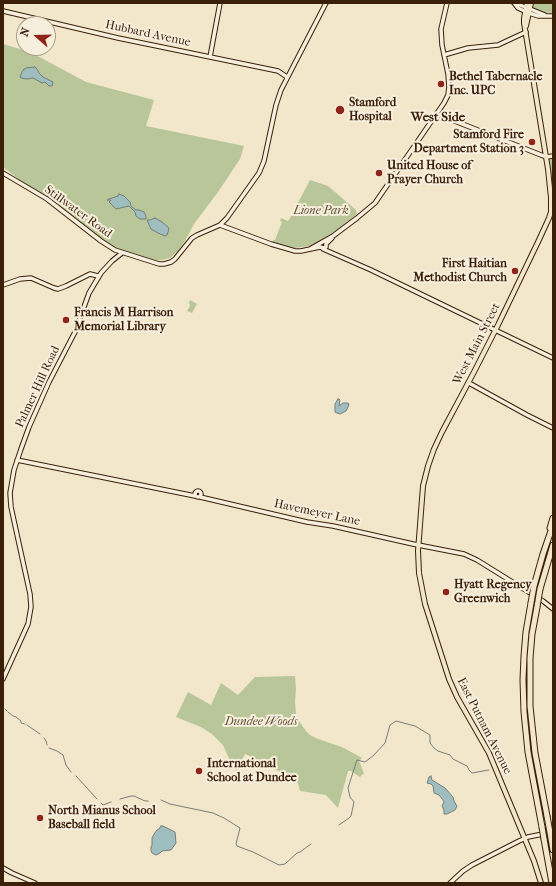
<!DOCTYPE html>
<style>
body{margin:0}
#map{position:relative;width:556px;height:886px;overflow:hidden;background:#f2e7cb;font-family:"IM FELL French Canon",serif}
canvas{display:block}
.frame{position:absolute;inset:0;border:4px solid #3c1f09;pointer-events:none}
.north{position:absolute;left:16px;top:16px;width:40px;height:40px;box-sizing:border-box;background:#f7efdd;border:1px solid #ac9c88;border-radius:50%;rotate:290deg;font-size:11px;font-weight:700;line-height:16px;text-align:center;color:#3c1f09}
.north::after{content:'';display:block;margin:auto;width:14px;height:18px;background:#8f2418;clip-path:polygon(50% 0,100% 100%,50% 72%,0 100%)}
</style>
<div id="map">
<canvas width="556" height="886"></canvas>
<div class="frame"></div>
<div class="north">N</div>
</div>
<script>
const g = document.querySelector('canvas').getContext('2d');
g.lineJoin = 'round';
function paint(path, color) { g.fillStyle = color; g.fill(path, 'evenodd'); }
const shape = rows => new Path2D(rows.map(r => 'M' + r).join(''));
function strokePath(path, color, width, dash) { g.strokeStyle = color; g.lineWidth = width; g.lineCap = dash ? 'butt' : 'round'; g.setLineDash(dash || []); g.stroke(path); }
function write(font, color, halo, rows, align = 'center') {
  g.font = font + ' "IM FELL French Canon",serif'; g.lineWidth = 4; g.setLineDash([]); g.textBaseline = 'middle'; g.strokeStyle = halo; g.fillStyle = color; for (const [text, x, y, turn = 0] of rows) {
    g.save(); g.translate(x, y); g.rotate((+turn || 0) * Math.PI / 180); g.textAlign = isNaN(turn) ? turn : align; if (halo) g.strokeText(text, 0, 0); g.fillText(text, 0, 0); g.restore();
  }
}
const green = shape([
 [534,3,553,3,553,13,542,12,533,8],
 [3,44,30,52,86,82,154,100,146,126,244,146,240,159,218,192,194,224,185,241,178,251,170,258,157,261,129,253,106,244,57,204,43,194,25,184,3,167],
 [550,158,553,158,553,188,549,159,550,159],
 [310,180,328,186,356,210,357,214,338,229,310,246,294,248,273,242,273,240,275,240,282,222,280,221,281,218,288,221,290,218],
 [190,300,197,304,192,313,187,311,190,306,189,302],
 [295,676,296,689,295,701,296,715,301,724,306,731,310,735,318,739,342,747,362,758,359,761,364,773,360,777,351,771,348,771,338,808,326,795,300,791,298,783,265,763,245,754,236,771,233,767,223,745,212,734,201,727,176,717,188,692,211,705,221,683,238,695,255,677]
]);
const water = shape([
 [35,67,37,69,39,73,43,77,53,82,52,86,49,86,45,82,42,83,33,78,27,79,21,78,20,77,22,72,24,69,26,68,35,67],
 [119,194,124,196,130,202,131,206,136,210,139,210,144,212,146,216,146,219,140,219,136,216,135,212,129,206,116,209,109,202,111,200,107,200,109,199,118,196,119,194],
 [155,218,162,222,168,227,169,229,167,235,165,236,158,233,151,229,147,220,150,220,155,218],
 [338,399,339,399,340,400,339,406,343,403,348,403,349,405,346,411,340,414,337,413,335,412,335,404,338,399],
 [431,776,432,780,445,788,453,797,454,801,457,806,455,810,447,814,444,814,444,810,442,806,444,802,443,800,439,795,434,793,433,786,431,784,427,783,429,777,431,776],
 [161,826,163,826,175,832,176,843,171,850,162,851,160,853,156,855,152,853,151,851,151,847,152,845,152,838,154,834,157,830,159,829,161,826]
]);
const stream = shape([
 [5,709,7,711],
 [8,712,13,716,16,717,21,721,21,723,25,724],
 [27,725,40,734],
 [44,738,46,741,47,745],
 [49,748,57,751,63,755,66,765,71,772],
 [76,776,97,799],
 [120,799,131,796,134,796,145,801,148,801],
 [161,800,170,804,213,813,224,818,240,828,236,844,237,846,253,852,279,865,285,864,297,853,300,852,311,844],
 [101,803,103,805,111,802],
 [339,825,349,818,351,816,354,802,350,797,348,788,357,760,365,762,374,755,385,743,390,725,396,721,415,726,430,735,430,743,434,748,438,751,450,755,453,759,467,766,469,770,472,773,489,770]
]);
const secondary = shape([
 [514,3,518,8,529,13,538,16,553,16],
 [515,3,545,15],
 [3,11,118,38,278,71,287,77],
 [444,55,468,48,498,45,526,32],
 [210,57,220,3],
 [437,114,541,155,546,157,553,156],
 [3,173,47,199,101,241,115,250,159,264,164,264,171,262,175,259,192,238,197,235,220,225,227,218,259,173,264,161,276,105,281,90,326,3],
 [220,225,271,244,295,251,301,251,320,247,324,248,326,247,326,244,332,238],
 [310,249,333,236,357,218,375,203,444,103,448,95,449,87,448,74,442,45,441,29,447,3],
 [323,249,371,270,553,358],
 [3,285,20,279,31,278,54,288,58,289,66,286,90,274,98,276],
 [469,383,527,415,553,428],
 [17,460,195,496],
 '195 494a3 3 0 1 1 6 0a3 3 0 1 1-6 0Z',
 [200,497,307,522,333,526,413,544,464,554,477,560,543,601,553,609],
 [3,679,28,624,31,607,30,594,11,507,10,493,14,470,21,449,29,427,49,382,75,332,89,293,101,273,112,261,122,253],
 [3,868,12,873,35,883],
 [450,883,463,871,472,865,519,841,528,837,553,832]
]);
const primary = shape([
 [527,3,524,18,524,23,548,169,551,198,551,212,549,218,538,242,498,325,474,372,442,432,434,449,428,466,423,486,418,551,419,573,425,604,449,679,457,697,489,753,534,861,541,883],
 [526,26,531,3]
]);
const highway = shape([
 [550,528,553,518],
 [534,586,543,554,553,525],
 [540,589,553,545],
 [531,603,526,632,524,656,523,680,524,712,528,752,542,827],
 [537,607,532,634,530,658,530,706,535,753,547,816],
 [551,838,553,850],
 [544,839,552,883]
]);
const highwayBridge = shape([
 [531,603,534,586],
 [537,607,540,589],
 [547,816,551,838],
 [542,827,544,839]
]);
const markers = [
 [441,84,4,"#8f2418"],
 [340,110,5,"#8f2418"],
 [532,142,4,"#8f2418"],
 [379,173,4,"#8f2418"],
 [515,271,4,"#8f2418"],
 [66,320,4,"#8f2418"],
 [446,592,4,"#8f2418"],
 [199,771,4,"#8f2418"],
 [40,818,4,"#8f2418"]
];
const streetNames = [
 ["Hubbard Avenue",148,34,12],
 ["Stillwater Road",78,212,36],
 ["West Main Street",477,344,-63],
 ["Palmer Hill Road",38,387,-65],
 ["Havemeyer Lane",317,513,12],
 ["East Putnam Avenue",484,726,63]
];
const poiNames = [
 ["Bethel Tabernacle",449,77],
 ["Inc. UPC",449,91],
 ["Stamford",349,103],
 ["Hospital",349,117],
 ["Stamford Fire",524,135,"right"],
 ["Department Station 3",524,149,"right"],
 ["United House of",387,166],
 ["Prayer Church",387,180],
 ["First Haitian",507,264,"right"],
 ["Methodist Church",507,278,"right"],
 ["Francis M Harrison",74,313],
 ["Memorial Library",74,327],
 ["Hyatt Regency",454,585],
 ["Greenwich",454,599],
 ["International",207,764],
 ["School at Dundee",207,778],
 ["North Mianus School",48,811],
 ["Baseball field",48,825]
];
const parkNames = [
 ["Lione Park",321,211],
 ["Dundee Woods",261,722]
];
const neighbourhoodNames = [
 ["West Side",438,118]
];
paint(green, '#b8c699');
paint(water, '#9fbec0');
strokePath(water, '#777e77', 1);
strokePath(stream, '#777e77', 1);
strokePath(secondary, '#3c1f09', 5.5);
strokePath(primary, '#3c1f09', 6);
strokePath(highway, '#3c1f09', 7);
strokePath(secondary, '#f7efdd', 3.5);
strokePath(primary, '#f2e7cb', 4);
strokePath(highway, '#f2e7cb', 5);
strokePath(highwayBridge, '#3c1f09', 7, []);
strokePath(highwayBridge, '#f2e7cb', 5);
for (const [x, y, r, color] of markers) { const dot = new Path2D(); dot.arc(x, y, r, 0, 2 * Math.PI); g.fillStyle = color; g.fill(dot); strokePath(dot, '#f7efdd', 1.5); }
write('12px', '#3c1f09', '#f7efdd', streetNames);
write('bold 12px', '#3c1f09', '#f7efdd', poiNames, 'left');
write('italic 12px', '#615134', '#f7efdd', parkNames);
write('bold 13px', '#3c1f09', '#f7efdd', neighbourhoodNames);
</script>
